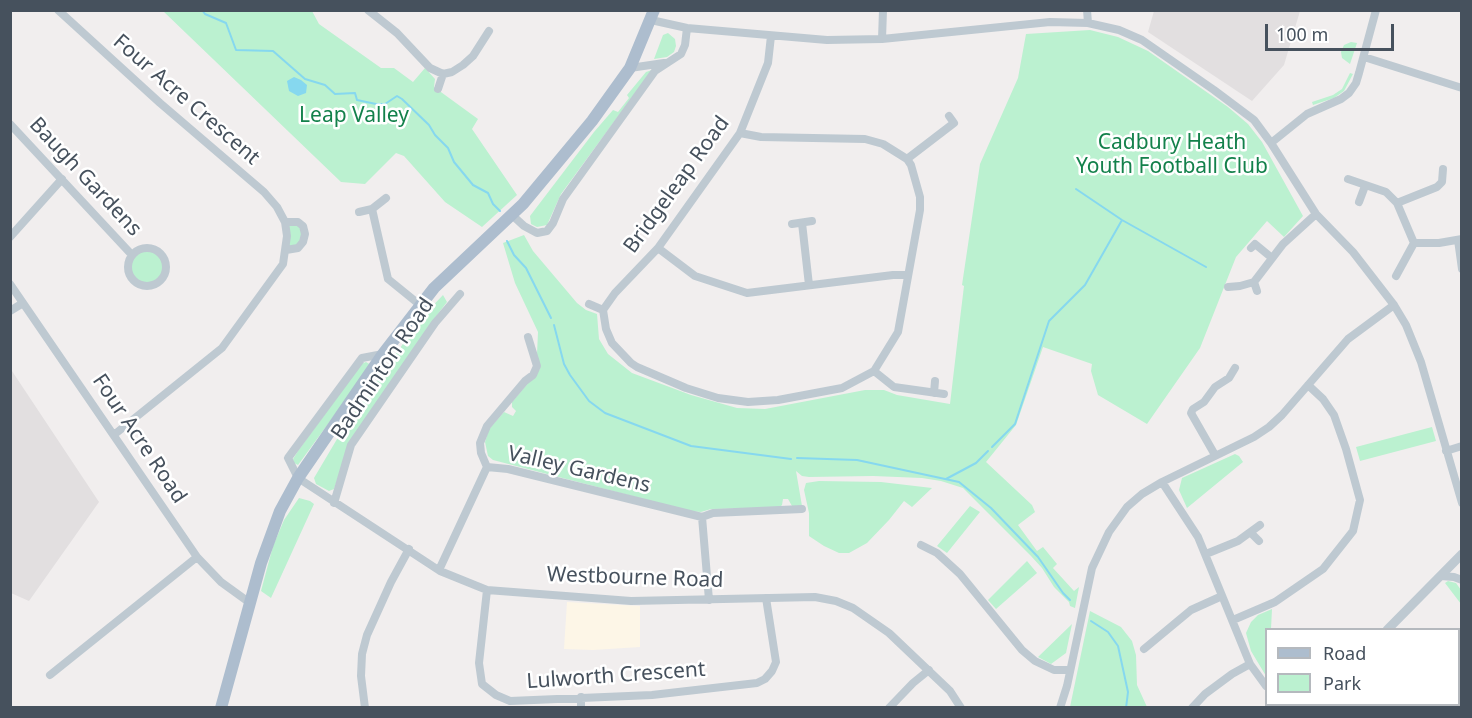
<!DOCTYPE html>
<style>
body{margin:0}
#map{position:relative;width:1472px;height:718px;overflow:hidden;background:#f1eeee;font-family:"Noto Sans",sans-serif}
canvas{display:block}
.frame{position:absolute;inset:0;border:12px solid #46515d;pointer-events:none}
.legend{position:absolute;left:1265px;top:628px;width:195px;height:78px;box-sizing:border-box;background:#fff;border:2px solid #b5b9be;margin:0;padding:8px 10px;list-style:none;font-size:18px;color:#46515d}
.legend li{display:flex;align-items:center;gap:12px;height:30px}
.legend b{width:30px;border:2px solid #b5b9be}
.scale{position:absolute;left:1265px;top:24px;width:129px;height:27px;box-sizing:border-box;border:3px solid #46515d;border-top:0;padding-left:8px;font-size:18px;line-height:21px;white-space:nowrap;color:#46515d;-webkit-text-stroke:4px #fff;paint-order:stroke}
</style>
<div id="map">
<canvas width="1472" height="718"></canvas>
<div class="frame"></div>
<ul class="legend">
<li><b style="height:8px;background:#adbdce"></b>Road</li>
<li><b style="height:16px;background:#bbf1d0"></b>Park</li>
</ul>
<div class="scale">100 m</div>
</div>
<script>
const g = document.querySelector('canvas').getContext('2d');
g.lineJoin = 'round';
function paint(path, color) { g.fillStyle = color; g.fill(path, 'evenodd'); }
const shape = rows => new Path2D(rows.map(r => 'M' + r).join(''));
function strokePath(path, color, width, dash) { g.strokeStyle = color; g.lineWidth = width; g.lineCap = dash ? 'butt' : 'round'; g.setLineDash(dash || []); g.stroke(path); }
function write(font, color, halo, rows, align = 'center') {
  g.font = font + ' "Noto Sans",sans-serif'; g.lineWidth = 5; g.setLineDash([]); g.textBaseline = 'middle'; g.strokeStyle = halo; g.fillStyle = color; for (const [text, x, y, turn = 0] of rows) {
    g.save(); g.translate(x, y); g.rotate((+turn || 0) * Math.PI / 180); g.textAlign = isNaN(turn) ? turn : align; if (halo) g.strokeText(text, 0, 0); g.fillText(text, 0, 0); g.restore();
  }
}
const commercial = shape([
 [567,602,640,606,640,647,593,650,564,649]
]);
const education = shape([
 [1154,11,1154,10,1300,11,1284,65,1252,101,1148,32],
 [10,368,99,502,29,601,11,593]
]);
const green = shape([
 [163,11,312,11,319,24,381,68,394,68,413,82,425,68,435,79,434,87,478,119,472,129,517,195,482,227,445,202,404,156,396,153,365,184,341,182],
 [1090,30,1118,37,1148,51,1228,107,1248,124,1262,142,1303,216,1284,237,1267,221,1236,257,1200,348,1147,424,1098,395,1091,371,1092,364,1043,347,1016,425,986,462,1032,505,1035,512,1018,525,1037,551,1043,547,1057,564,1053,568,1074,591,1079,587,1075,608,1070,606,1069,602,1054,587,1042,568,1031,556,963,488,941,481,922,478,873,476,809,477,802,476,796,471,802,506,792,506,788,499,783,499,782,505,779,508,711,509,701,512,690,511,493,460,488,456,485,442,489,429,504,412,513,416,516,411,512,407,512,402,540,369,537,354,538,332,515,283,503,243,524,235,533,251,577,303,586,310,597,314,599,339,608,354,632,373,691,395,737,408,765,409,865,390,884,390,897,395,950,404,960,319,964,286,962,285,980,164,1018,78,1026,34],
 [668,33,675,39,676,46,674,52,667,57,654,59,663,35],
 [1351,42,1357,43,1350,64,1342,58,1341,52,1344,45],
 [652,70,561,194,547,225,537,227,531,224,530,216,594,132,613,110,618,112,629,98,627,95,646,72],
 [1350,73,1353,74,1344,91,1334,98,1313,105,1312,102,1333,95,1342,89],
 [289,221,298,223,304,234,297,247,287,249],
 '131 267a16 16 0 1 1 32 0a16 16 0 1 1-32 0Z',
 [443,295,447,302,431,323,349,445,334,489,329,491,316,484,314,478,340,434,421,318],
 [366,362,371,365,298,465,294,463,293,459,298,451,361,364],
 [1432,427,1436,441,1360,461,1356,447],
 [1235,454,1239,456,1243,462,1187,508,1179,490,1182,478],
 [819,481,881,482,932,488,912,507,904,501,889,520,867,543,849,553,839,553,824,546,809,536,809,513,804,490,806,483],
 [299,498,310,501,314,504,271,598,261,591,273,546,284,520],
 [970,506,980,512,947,553,937,546],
 [1027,561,1037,573,996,609,988,600],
 [1448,581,1456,583,1461,590,1461,604,1445,583],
 [1272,609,1271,629,1266,630,1266,676,1251,651,1246,633,1251,622,1258,615],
 [1090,611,1121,627,1132,641,1136,655,1137,685,1147,707,1070,707],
 [1072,624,1066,653,1051,664,1038,657],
 [1461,634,1461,707,1399,707,1402,705,1458,704,1458,638]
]);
const water = shape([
 [294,77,301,80,307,85,306,93,298,96,289,91,287,81]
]);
const stream = shape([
 [202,10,205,14,226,23,236,50,273,51,305,79,325,85,335,94,355,93,357,100,376,104,385,104,397,96,402,99,429,125,435,135,448,148,454,162,473,185,488,193,493,204,500,211],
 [1076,189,1122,220,1206,267],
 [507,241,514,255,526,268,551,318],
 [554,325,564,364,570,375,589,401,605,413,691,446,791,459],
 [992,447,1015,424,1049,321,1085,285,1122,220],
 [797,458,857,460,959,482,991,508,1038,557,1063,593,1070,600],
 [946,479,976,463,988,451],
 [1091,621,1108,632,1118,646,1128,692,1126,708]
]);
const minor = shape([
 [58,10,160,103,264,192,277,207,285,222,287,236,283,264,222,348,115,434],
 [368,10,397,33,430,68,443,74,452,72,463,65,473,56,489,31],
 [1087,10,1088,23],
 [651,20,687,28,827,40,882,39,1050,22,1088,23,1119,30,1142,40,1214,90,1254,120,1271,143,1316,214,1353,252,1394,305,1406,325,1421,362,1462,503],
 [882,39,883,10],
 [1364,57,1462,88],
 [630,68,664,63],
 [438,89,443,74],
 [10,124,132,255],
 [740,133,761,137,865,139,883,144,907,159,911,165,920,197,920,210,898,332,874,371,894,387,944,394],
 [1271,143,1307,114,1341,99,1349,93,1356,83,1359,73,1376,10],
 [907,159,954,123,949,116],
 [1348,179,1386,192,1397,203,1414,243],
 [386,198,372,209,388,279,420,305],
 [1359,202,1365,186],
 [1397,203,1437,187,1442,182,1443,169],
 [359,212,372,209],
 [512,215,524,226,537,233,547,231,553,223,563,199,655,71,681,54,685,45,687,28],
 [285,222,298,222,303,226,305,234,303,242,298,248,286,250],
 [802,223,809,285],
 [792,224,812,221],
 [10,237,62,179],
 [1458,240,1462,269],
 [658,248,695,276,747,293,893,275,908,275],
 [1251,248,1255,244,1272,258],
 '128 267a19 19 0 1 1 38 0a19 19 0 1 1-38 0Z',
 [1396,276,1414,243,1439,243,1462,239],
 [1254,282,1257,291],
 [10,284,197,557,221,582,250,603],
 [1228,287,1240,286,1254,282,1283,244,1316,214],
 [589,304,603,310],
 [603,310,615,293,658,248,740,133,768,63,771,36],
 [603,310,606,329,612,343,631,363,637,367,686,388,718,398,748,402,778,400,842,388,874,371],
 [10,311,23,303],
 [383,354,362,358,288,458,298,478,440,571,487,590,631,601,815,597,836,601,853,608,889,633,950,691,961,708],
 [934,393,935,381],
 [1446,451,1462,446],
 [1215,455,1191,413,1193,409,1204,402,1215,387,1229,378,1235,368],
 [487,467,481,453,480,443,487,426,525,381,533,375,537,366,528,337],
 [1162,482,1198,537,1250,664,1266,686],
 [334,503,351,445,435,323,460,294],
 [702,517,709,600],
 [1251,533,1259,541],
 [921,545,937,553,960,574,1022,650,1035,661,1054,670,1070,670],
 [1206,554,1238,541,1260,525],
 [439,570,487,467,508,469,702,517,713,513,802,509],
 [1441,576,1454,577,1462,580],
 [487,590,479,663,482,684,496,695,510,701,652,695,757,683,765,679,772,671,776,662,766,598],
 [1233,620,1275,602,1323,569,1353,531,1360,500,1346,449,1334,415,1323,399,1308,385],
 [1144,649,1191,610,1222,596],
 [50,675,197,557],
 [581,697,581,708],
 [1284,704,1287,708],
 [365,708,361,676,362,654,367,635,391,582,409,549],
 [889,708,913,683,929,670],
 [1060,708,1067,686,1092,568,1109,532,1127,507,1142,494,1162,482,1254,437,1269,427,1282,415,1348,339,1394,305],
 [1192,708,1205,694,1232,674,1250,664]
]);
const tertiary = shape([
 [1387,630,1462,554],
 [1311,708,1314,704]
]);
const primary = shape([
 [221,708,261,563,280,511,298,478,383,354,434,288,523,204,592,121,630,68,654,10]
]);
const streetNames = [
 ["Four Acre Crescent",186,100,41],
 ["Baugh Gardens",85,177,47],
 ["Bridgeleap Road",677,185,-54],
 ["Badminton Road",383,369,-56],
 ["Four Acre Road",139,439,56],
 ["Valley Gardens",579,470,13],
 ["Westbourne Road",635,578,2],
 ["Lulworth Crescent",616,676,-4]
];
const parkNames = [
 ["Leap Valley",354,116],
 ["Cadbury Heath",1172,143],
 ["Youth Football Club",1172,167]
];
paint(commercial, '#fdf6e7');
paint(education, '#e2dfe0');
paint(green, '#bbf1d0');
paint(water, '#86d8ef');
strokePath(stream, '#86d8ef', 2);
strokePath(minor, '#bec9d1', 8);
strokePath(tertiary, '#bec9d1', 9);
strokePath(primary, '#adbdce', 12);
write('21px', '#46515d', '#fff', streetNames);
write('21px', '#13814b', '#fff', parkNames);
</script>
